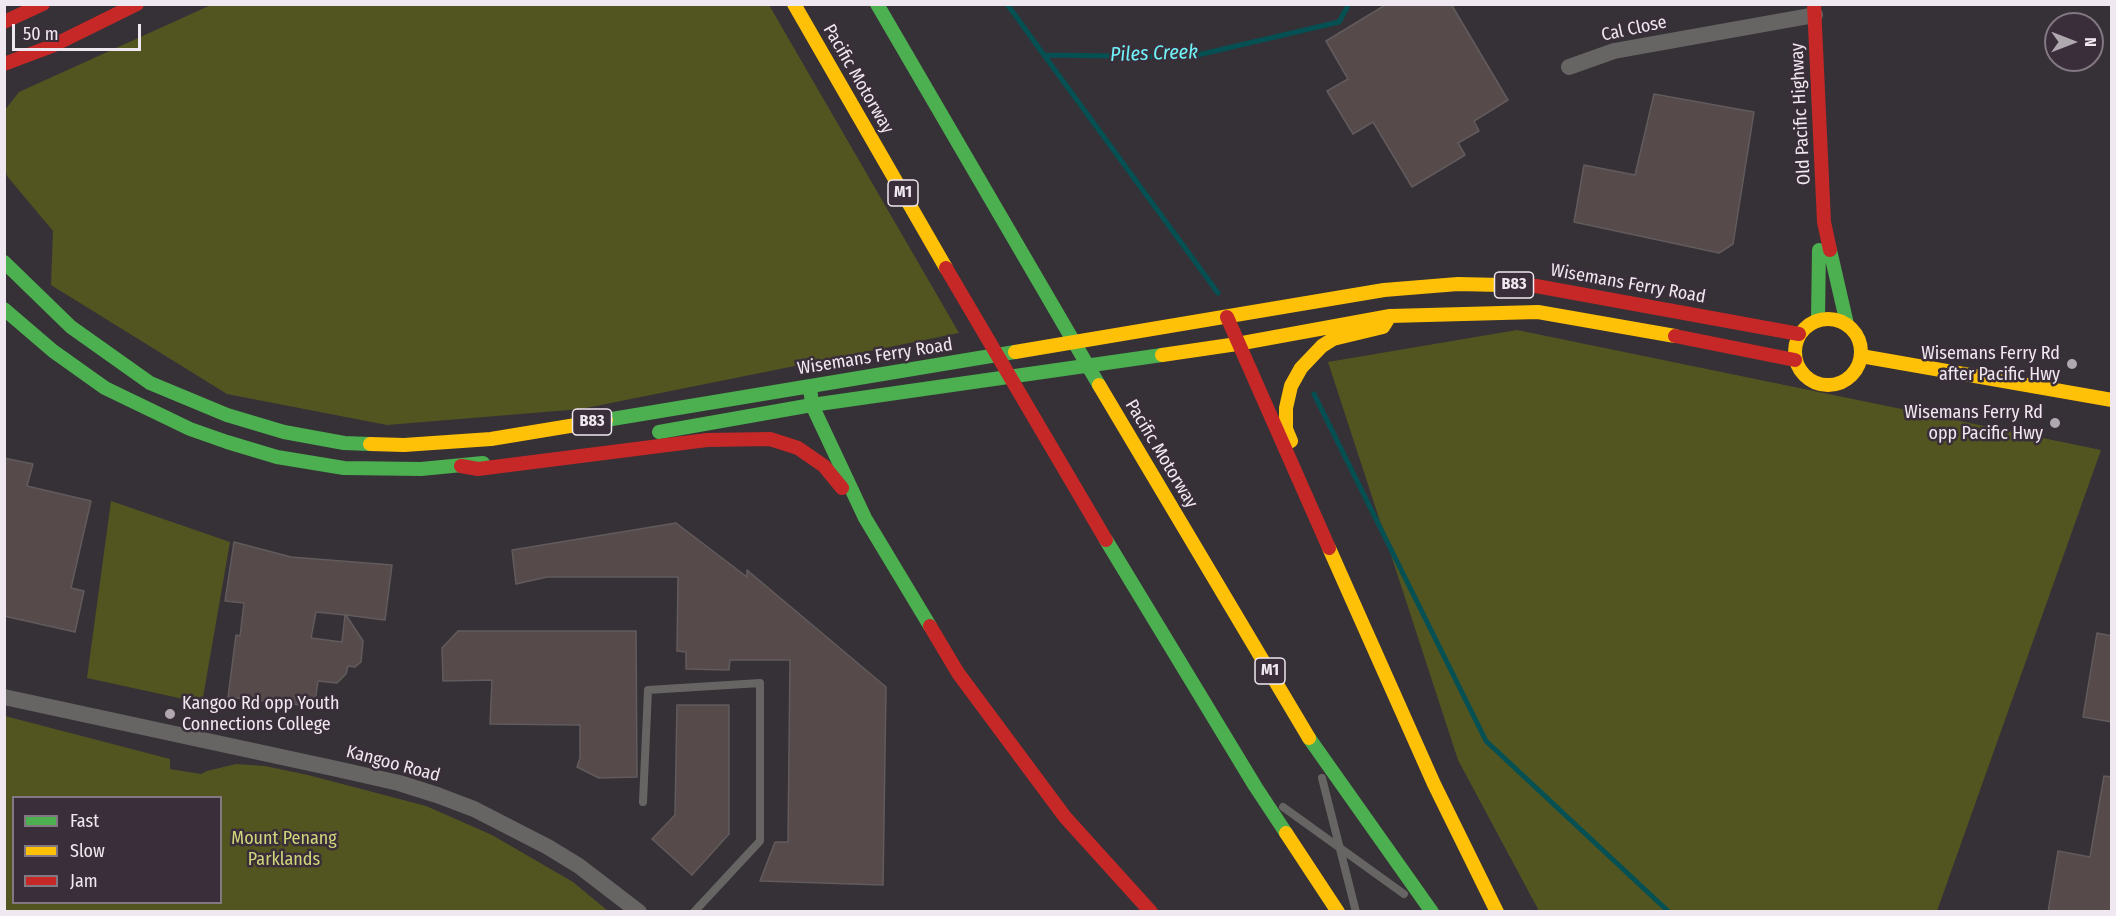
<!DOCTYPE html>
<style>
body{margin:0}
#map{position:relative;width:2116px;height:916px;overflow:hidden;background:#363136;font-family:"Fira Sans Condensed",sans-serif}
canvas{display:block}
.frame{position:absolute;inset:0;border:6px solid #f0e8f0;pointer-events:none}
.legend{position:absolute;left:12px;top:796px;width:210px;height:108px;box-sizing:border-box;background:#392e39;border:2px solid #827882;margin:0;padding:8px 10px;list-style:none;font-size:18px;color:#f0e8f0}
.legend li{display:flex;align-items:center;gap:12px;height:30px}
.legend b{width:30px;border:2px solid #827882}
.north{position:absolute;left:2044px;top:12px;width:60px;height:60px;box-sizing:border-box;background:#392e39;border:2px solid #827882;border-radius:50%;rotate:90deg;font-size:16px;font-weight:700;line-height:24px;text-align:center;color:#f0e8f0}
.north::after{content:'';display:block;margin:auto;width:21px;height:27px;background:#afa8af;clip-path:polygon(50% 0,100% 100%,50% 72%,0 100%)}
.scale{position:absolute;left:12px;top:24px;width:129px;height:27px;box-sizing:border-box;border:3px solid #f0e8f0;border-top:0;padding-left:8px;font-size:18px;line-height:21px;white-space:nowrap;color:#f0e8f0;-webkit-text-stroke:4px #392e39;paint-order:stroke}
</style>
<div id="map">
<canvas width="2116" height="916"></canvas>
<div class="frame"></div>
<ul class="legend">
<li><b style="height:8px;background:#4caf50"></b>Fast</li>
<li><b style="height:8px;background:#ffc107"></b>Slow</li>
<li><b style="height:8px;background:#c62828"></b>Jam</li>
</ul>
<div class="north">N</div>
<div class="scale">50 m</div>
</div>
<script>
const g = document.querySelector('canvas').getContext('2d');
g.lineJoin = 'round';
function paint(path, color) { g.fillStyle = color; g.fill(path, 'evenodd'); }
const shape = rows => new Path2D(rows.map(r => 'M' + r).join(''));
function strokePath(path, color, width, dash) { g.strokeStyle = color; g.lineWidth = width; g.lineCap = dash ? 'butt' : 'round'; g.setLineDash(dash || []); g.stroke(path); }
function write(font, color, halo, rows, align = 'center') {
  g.font = font + ' "Fira Sans Condensed",sans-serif'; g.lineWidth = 5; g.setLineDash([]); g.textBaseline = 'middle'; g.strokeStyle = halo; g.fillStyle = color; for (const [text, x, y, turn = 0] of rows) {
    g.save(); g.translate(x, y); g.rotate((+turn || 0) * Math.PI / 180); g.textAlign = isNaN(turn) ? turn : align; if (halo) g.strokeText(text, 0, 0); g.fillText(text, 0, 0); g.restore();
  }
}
const green = shape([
 [211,5,769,5,959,333,581,409,387,425,227,394,51,285,53,231,7,176,4,162,5,110,19,92],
 [1517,330,2101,450,1937,911,1539,911,1458,760,1328,362],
 [111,501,230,542,202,703,87,678],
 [5,716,170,759,170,769,201,774,207,771,236,764,265,766,308,775,426,806,492,835,573,882,608,911,5,911],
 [14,798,220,798,220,902,14,902]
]);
const stream = shape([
 [1007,4,1044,55,1189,57,1339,22,1349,4],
 [1044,55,1218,293],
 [1314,394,1486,741,1669,912]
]);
const building = shape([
 [1387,4,1451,4,1508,100,1474,121,1479,131,1458,143,1465,155,1412,187,1373,122,1353,134,1327,91,1348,79,1326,41,1387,4],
 [1654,94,1754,112,1733,244,1719,253,1574,222,1584,165,1635,175,1654,94],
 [4,458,33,464,27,486,91,501,71,588,84,591,75,632,4,616,4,458],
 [676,523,747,577,747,570,886,687,883,885,760,881,775,842,788,842,790,660,730,660,729,670,686,669,686,652,677,651,678,577,547,577,516,584,512,550,676,523],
 [234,542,291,557,392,565,385,620,346,615,363,641,361,662,355,667,348,666,346,674,337,683,318,681,315,702,310,706,228,697,236,635,240,636,244,603,225,601,234,542],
 [316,612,345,615,342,642,311,638,316,612],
 [458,631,636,631,637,777,599,778,577,767,580,758,580,725,490,724,492,680,443,681,442,648,458,631],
 [2097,633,2112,636,2112,722,2083,717,2097,633],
 [677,705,729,705,729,834,692,875,652,839,675,815,677,705],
 [2104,776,2112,777,2112,912,2048,912,2058,851,2090,857,2104,776]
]);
const lane = shape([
 [1322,778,1356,912],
 [643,802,648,690,760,683,760,841,694,912],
 [1283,807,1404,894]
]);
const street = shape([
 [1569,67,1614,51,1815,15],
 [4,697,337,769,399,783,437,795,474,809,548,847,579,866,639,912]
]);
const fast = shape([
 [877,4,1099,385],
 [1830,250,1847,324],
 [4,262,71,327,150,383,227,415,284,432,344,443,370,444],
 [4,309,53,351,105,388,190,429,227,442,277,457,344,468,421,469,483,463],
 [1818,319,1819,250],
 [810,386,812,405,865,518,930,626],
 [606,420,1015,352],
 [659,432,812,405,1162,355],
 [1106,540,1255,786,1286,833],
 [1309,738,1432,912]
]);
const slow = shape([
 [794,4,946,268],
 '1795 352a33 33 0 1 1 66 0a33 33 0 1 1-66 0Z',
 [1015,352,1384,290,1458,284,1501,285],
 [1162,355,1237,344,1390,316,1538,312,1675,336],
 [1861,356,2112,400],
 [1099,385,1309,738],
 [1291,441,1286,429,1286,408,1291,386,1301,368,1322,346,1333,339,1383,327,1390,316],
 [370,444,404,445,491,439,606,420],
 [1329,548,1434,784,1497,912],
 [1286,833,1338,912]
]);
const jam = shape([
 [1814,4,1824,222,1830,250],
 [4,22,43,4],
 [4,64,52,46,137,4],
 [946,268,1106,540],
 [1501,285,1536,286,1799,334],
 [1227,317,1329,548],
 [1675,336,1795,360],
 [461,466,478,469,707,440,770,439,798,448,824,466,842,488],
 [930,626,958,673,1065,817,1151,912]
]);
const markers = [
 [2072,364,6,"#afa8af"],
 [2055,423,6,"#afa8af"],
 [170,714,6,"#afa8af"]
];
const shields = [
 [903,193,30],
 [1514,285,39],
 [592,422,39],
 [1270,671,30]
];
const shieldNames = [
 ["M1",903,193],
 ["B83",1514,285],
 ["B83",592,422],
 ["M1",1270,671]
];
const streetNames = [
 ["Cal Close",1634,29,-12],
 ["Pacific Motorway",858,79,60],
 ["Old Pacific Highway",1801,114,-93],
 ["Wisemans Ferry Road",1628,284,10],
 ["Wisemans Ferry Road",875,357,-9],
 ["Pacific Motorway",1161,454,59],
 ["Kangoo Road",393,764,15]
];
const poiNames = [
 ["Wisemans Ferry Rd",2060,354],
 ["after Pacific Hwy",2060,375],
 ["Wisemans Ferry Rd",2043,413],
 ["opp Pacific Hwy",2043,434],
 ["Kangoo Rd opp Youth",182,704,"left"],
 ["Connections College",182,725,"left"]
];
const parkNames = [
 ["Mount Penang",284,839],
 ["Parklands",284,860]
];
const waterNames = [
 ["Piles Creek",1154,54,-2]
];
paint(green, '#535521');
strokePath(stream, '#055053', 5);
paint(building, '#564a4a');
strokePath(building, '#625b5d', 1.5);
strokePath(lane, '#676564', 8);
strokePath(street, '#676564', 16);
strokePath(fast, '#4caf50', 14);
strokePath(slow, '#ffc107', 14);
strokePath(jam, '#c62828', 14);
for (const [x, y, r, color] of markers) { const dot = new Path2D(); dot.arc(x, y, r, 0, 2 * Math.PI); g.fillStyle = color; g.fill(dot); strokePath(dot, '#392e39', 2); }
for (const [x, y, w] of shields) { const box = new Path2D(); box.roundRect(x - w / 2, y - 13, w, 26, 4.5); g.fillStyle = '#392e39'; g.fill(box); strokePath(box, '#f0e8f0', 1.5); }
write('bold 16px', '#f0e8f0', null, shieldNames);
write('18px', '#f0e8f0', '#392e39', streetNames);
write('18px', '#f0e8f0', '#392e39', poiNames, 'right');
write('18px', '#d0d67a', '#392e39', parkNames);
write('italic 20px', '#70f3f9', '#392e39', waterNames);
</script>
